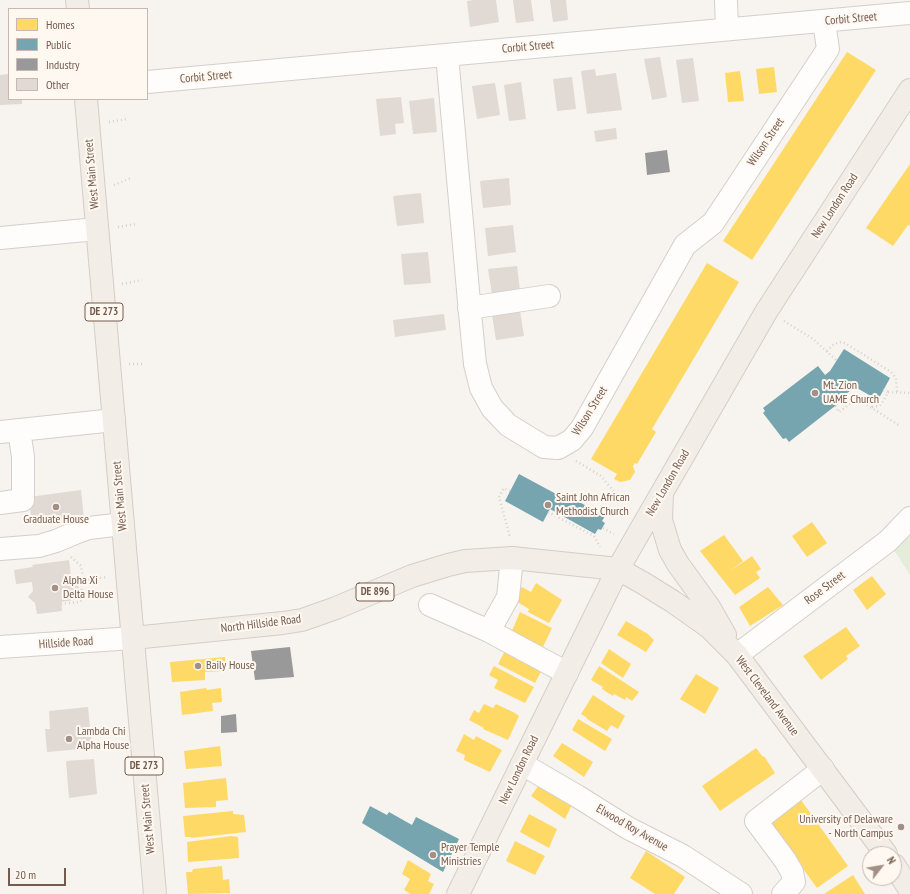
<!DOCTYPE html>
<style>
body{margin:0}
#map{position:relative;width:910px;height:894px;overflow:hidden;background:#f7f3ee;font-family:"PT Sans Narrow",sans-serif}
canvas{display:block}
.legend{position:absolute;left:8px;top:8px;width:140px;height:92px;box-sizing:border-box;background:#fef8f1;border:1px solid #c7b9b0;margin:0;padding:5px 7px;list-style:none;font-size:12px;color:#745b4f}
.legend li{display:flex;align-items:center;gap:8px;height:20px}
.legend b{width:20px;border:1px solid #c7b9b0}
.north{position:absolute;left:862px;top:846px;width:40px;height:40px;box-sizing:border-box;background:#fef8f1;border:1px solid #c7b9b0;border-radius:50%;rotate:59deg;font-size:11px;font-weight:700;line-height:16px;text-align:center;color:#745b4f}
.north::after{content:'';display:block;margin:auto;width:14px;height:18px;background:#a29087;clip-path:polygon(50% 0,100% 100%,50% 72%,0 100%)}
.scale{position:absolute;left:8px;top:868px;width:58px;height:18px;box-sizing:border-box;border:2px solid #745b4f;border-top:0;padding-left:5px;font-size:12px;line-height:14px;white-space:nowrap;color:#745b4f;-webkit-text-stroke:3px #fef8f1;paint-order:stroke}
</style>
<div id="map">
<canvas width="910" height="894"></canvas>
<ul class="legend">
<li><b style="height:11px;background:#ffd966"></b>Homes</li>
<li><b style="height:11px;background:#76a5af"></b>Public</li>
<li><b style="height:11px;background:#999"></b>Industry</li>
<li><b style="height:11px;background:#e1d9d3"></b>Other</li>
</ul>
<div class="north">N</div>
<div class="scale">20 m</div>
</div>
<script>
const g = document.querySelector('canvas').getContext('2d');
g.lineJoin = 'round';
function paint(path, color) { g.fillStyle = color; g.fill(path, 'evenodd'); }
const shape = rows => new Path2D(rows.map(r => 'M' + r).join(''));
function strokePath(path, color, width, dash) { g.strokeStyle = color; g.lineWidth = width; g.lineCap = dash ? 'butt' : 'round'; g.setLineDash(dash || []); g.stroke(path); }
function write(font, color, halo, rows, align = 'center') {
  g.font = font + ' "PT Sans Narrow",sans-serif'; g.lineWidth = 4; g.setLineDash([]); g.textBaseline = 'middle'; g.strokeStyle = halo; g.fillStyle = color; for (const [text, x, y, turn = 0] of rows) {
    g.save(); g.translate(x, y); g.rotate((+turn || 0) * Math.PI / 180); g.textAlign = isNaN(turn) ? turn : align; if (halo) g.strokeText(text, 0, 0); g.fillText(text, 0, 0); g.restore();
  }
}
const green = shape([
 [910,530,910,575,892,547]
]);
const homes = shape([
 [847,52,876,70,752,260,723,241],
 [774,67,777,92,759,94,756,69],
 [740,71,744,101,728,102,725,73],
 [910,164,910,226,908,225,893,246,866,228],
 [707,263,739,282,652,429,656,432,637,464,635,463,633,466,635,472,630,480,620,482,614,479,617,474,591,459],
 [812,522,827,543,807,557,792,536],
 [724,535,743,561,730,571,752,556,761,569,756,572,760,578,735,595,700,551],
 [872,576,886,594,867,610,853,590],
 [536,583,562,600,549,623,528,612,529,609,514,600,522,587,531,592],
 [768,587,783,605,750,626,739,607],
 [520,612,552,628,541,651,511,633],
 [626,621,648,634,654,640,646,652,617,635],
 [846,627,860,646,846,656,848,659,821,680,803,656],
 [506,649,543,668,535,683,498,664],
 [609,649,631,664,623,678,601,663],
 [225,657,226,671,205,672,205,680,172,682,170,662],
 [494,666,534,687,525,703,494,688,498,680,489,675],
 [599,666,639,692,632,701,626,697,625,700,614,694,613,696,602,689,603,687,591,680],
 [696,674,719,688,705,714,680,699],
 [206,688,207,690,221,688,222,702,212,703,213,711,182,715,180,692],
 [593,695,625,716,618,729,611,725,607,731,587,719,587,718,581,714],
 [484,704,493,708,496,704,515,713,519,716,508,740,483,729,484,728,469,720,474,710,479,713],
 [578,719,612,739,605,751,572,730],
 [464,734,474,740,476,736,502,750,490,772,464,760,465,755,456,751],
 [562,743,593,762,584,777,553,756],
 [220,746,222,766,186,769,184,751],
 [756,748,763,757,764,756,775,773,720,811,702,786],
 [226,778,228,800,216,801,216,807,185,808,183,783],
 [539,785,572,805,565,819,531,796],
 [801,800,848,866,817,888,770,823],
 [233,811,233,814,244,815,246,832,191,838,191,837,185,837,183,816],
 [529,814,557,829,549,848,520,832],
 [231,836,238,837,239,858,188,862,187,842],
 [515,841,545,856,535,875,506,861],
 [646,851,685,877,674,894,655,894,630,878],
 [408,860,431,874,428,881,434,884,429,894,411,894,404,890,410,879,402,874],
 [222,866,223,880,229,879,230,893,188,894,186,872,192,872,193,869],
 [853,875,865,894,824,894]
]);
const public = shape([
 [844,349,890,378,878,400,855,387,842,397,844,399,789,442,786,438,783,439,763,413,765,411,763,408,818,366,825,375,830,371],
 [519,474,558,495,559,491,605,516,602,521,605,523,601,530,598,529,595,534,550,509,543,522,505,501],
 [370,806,387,815,389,812,412,825,416,817,459,839,443,872,362,823]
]);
const industry = shape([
 [667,150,670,172,647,175,645,153],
 [290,647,294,677,255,680,251,651],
 [236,714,237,732,221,733,221,716]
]);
const building = shape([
 [474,0,496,0,499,22,470,27,467,1],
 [513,0,531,0,534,21,516,23],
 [550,0,566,0,568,20,553,22],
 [660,57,667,97,652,100,644,59],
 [693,58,699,101,682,103,676,60],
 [595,69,596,76,616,73,622,110,587,114,581,71],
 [9,74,9,99,22,99,22,104,0,105,0,75],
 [572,77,576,109,557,111,553,79],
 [521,82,526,119,509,121,504,85],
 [495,83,500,115,477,119,472,86],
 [401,97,404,123,395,124,396,134,380,136,376,99],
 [434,98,437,132,413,134,409,101],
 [616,128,617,139,596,142,594,131],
 [509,178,511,205,483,208,480,181],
 [421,193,424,223,397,226,393,196],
 [513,225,516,252,488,256,485,228],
 [428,252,431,283,404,285,401,254],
 [517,266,520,291,492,294,488,269],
 [520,311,524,336,496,340,492,315],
 [444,314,446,330,395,337,393,320],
 [81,490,84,519,54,523,53,519,41,520,40,516,31,517,29,497],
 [69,560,72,585,78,584,80,599,61,602,62,611,37,614,35,603,28,597,33,591,32,582,16,584,14,570,33,567,32,565],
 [88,707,92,748,47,752,45,729,50,729,49,711],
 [94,759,97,794,69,798,66,761]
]);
const path = shape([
 [109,122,127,119],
 [114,185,131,178],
 [118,227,136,224],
 [122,284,142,280],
 [784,321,813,339,836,360],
 [827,351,834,344,841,342,845,343,891,372,896,378,897,392],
 [129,364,144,364],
 [883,390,888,392],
 [835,406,839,412,854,401,861,401,900,426],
 [872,407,879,406,882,403,888,392,910,393],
 [576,461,601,476,615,493,620,497,632,503],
 [510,491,504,488,499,497,510,537],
 [548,512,594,536,600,547],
 [603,528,614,534],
 [71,557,81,566,84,580,108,577],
 [72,581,82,580],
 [61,604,79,602,82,600,81,580]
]);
const minor = shape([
 [726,0,727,29],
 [447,55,470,313,475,364,481,388,492,408,508,425,544,447,558,448,572,440,582,428,685,245,713,223,828,49,824,22],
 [147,82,910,13],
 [0,238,97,229],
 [469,308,549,296],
 [0,432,114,420],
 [0,503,23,500,23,457,19,430],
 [0,549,39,546,56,541,75,533,89,528,123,524],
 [512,558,508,597,489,631,567,673],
 [430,605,489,631],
 [0,647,133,638],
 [737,655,888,541,910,518],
 [522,764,577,796,628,828,683,856,741,894],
 [783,894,794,882,792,872,785,860,756,821,823,769]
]);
const major = shape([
 [77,0,78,9],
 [86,99,155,894],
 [662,493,661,520,670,550,678,564,709,607,725,635],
 [133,638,283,623,302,620,336,608,412,576,448,565,465,561,512,558,618,569,643,583,672,601,709,627,737,655,886,854],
 [894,865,910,890],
 [458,894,618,569,766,312,910,90]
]);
const markers = [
 [815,393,4,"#a29087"],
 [548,505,4,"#a29087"],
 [56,507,4,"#a29087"],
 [55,588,4,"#a29087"],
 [198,666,4,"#a29087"],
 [69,739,4,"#a29087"],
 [901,827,4,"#a29087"],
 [433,855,4,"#a29087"]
];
const shields = [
 [104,312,38],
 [375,592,38],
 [144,766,38]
];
const shieldNames = [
 ["DE 273",104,312],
 ["DE 896",375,592],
 ["DE 273",144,766]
];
const streetNames = [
 ["Corbit Street",851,19,-5],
 ["Corbit Street",528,47,-5],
 ["Corbit Street",206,77,-5],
 ["Wilson Street",766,142,-56],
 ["West Main Street",92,174,-95],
 ["New London Road",835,206,-57],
 ["Wilson Street",590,411,-58],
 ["New London Road",668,483,-60],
 ["West Main Street",120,496,-95],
 ["Rose Street",825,588,-37],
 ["North Hillside Road",261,624,-7],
 ["Hillside Road",66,643,-4],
 ["West Cleveland Avenue",767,696,53],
 ["New London Road",519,770,-64],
 ["West Main Street",148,819,-95],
 ["Elwood Roy Avenue",632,828,30]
];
const poiNames = [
 ["Mt. Zion",823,386],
 ["UAME Church",823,400],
 ["Saint John African",556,498],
 ["Methodist Church",556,512],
 ["Graduate House",56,520,"center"],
 ["Alpha Xi",63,581],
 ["Delta House",63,595],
 ["Baily House",206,666],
 ["Lambda Chi",77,732],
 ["Alpha House",77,746],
 ["University of Delaware",893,820,"right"],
 ["- North Campus",893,834,"right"],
 ["Prayer Temple",441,848],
 ["Ministries",441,862]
];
paint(green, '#e5edda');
paint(homes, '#ffd966');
paint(public, '#76a5af');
paint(industry, '#999');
paint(building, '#e1d9d3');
strokePath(minor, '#d4cfc9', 24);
strokePath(major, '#d5cdc8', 24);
strokePath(path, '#d7d1cd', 2.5, [1, 3]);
strokePath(minor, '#fefdfc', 22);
strokePath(major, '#f2ede7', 22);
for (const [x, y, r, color] of markers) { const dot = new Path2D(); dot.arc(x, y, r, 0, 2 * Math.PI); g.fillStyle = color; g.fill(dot); strokePath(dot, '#fef8f1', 1.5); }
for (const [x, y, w] of shields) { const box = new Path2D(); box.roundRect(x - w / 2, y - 9, w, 18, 3); g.fillStyle = '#fef8f1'; g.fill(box); strokePath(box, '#745b4f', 1); }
write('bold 11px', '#745b4f', null, shieldNames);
write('12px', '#745b4f', '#fef8f1', streetNames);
write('12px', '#745b4f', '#fef8f1', poiNames, 'left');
</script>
